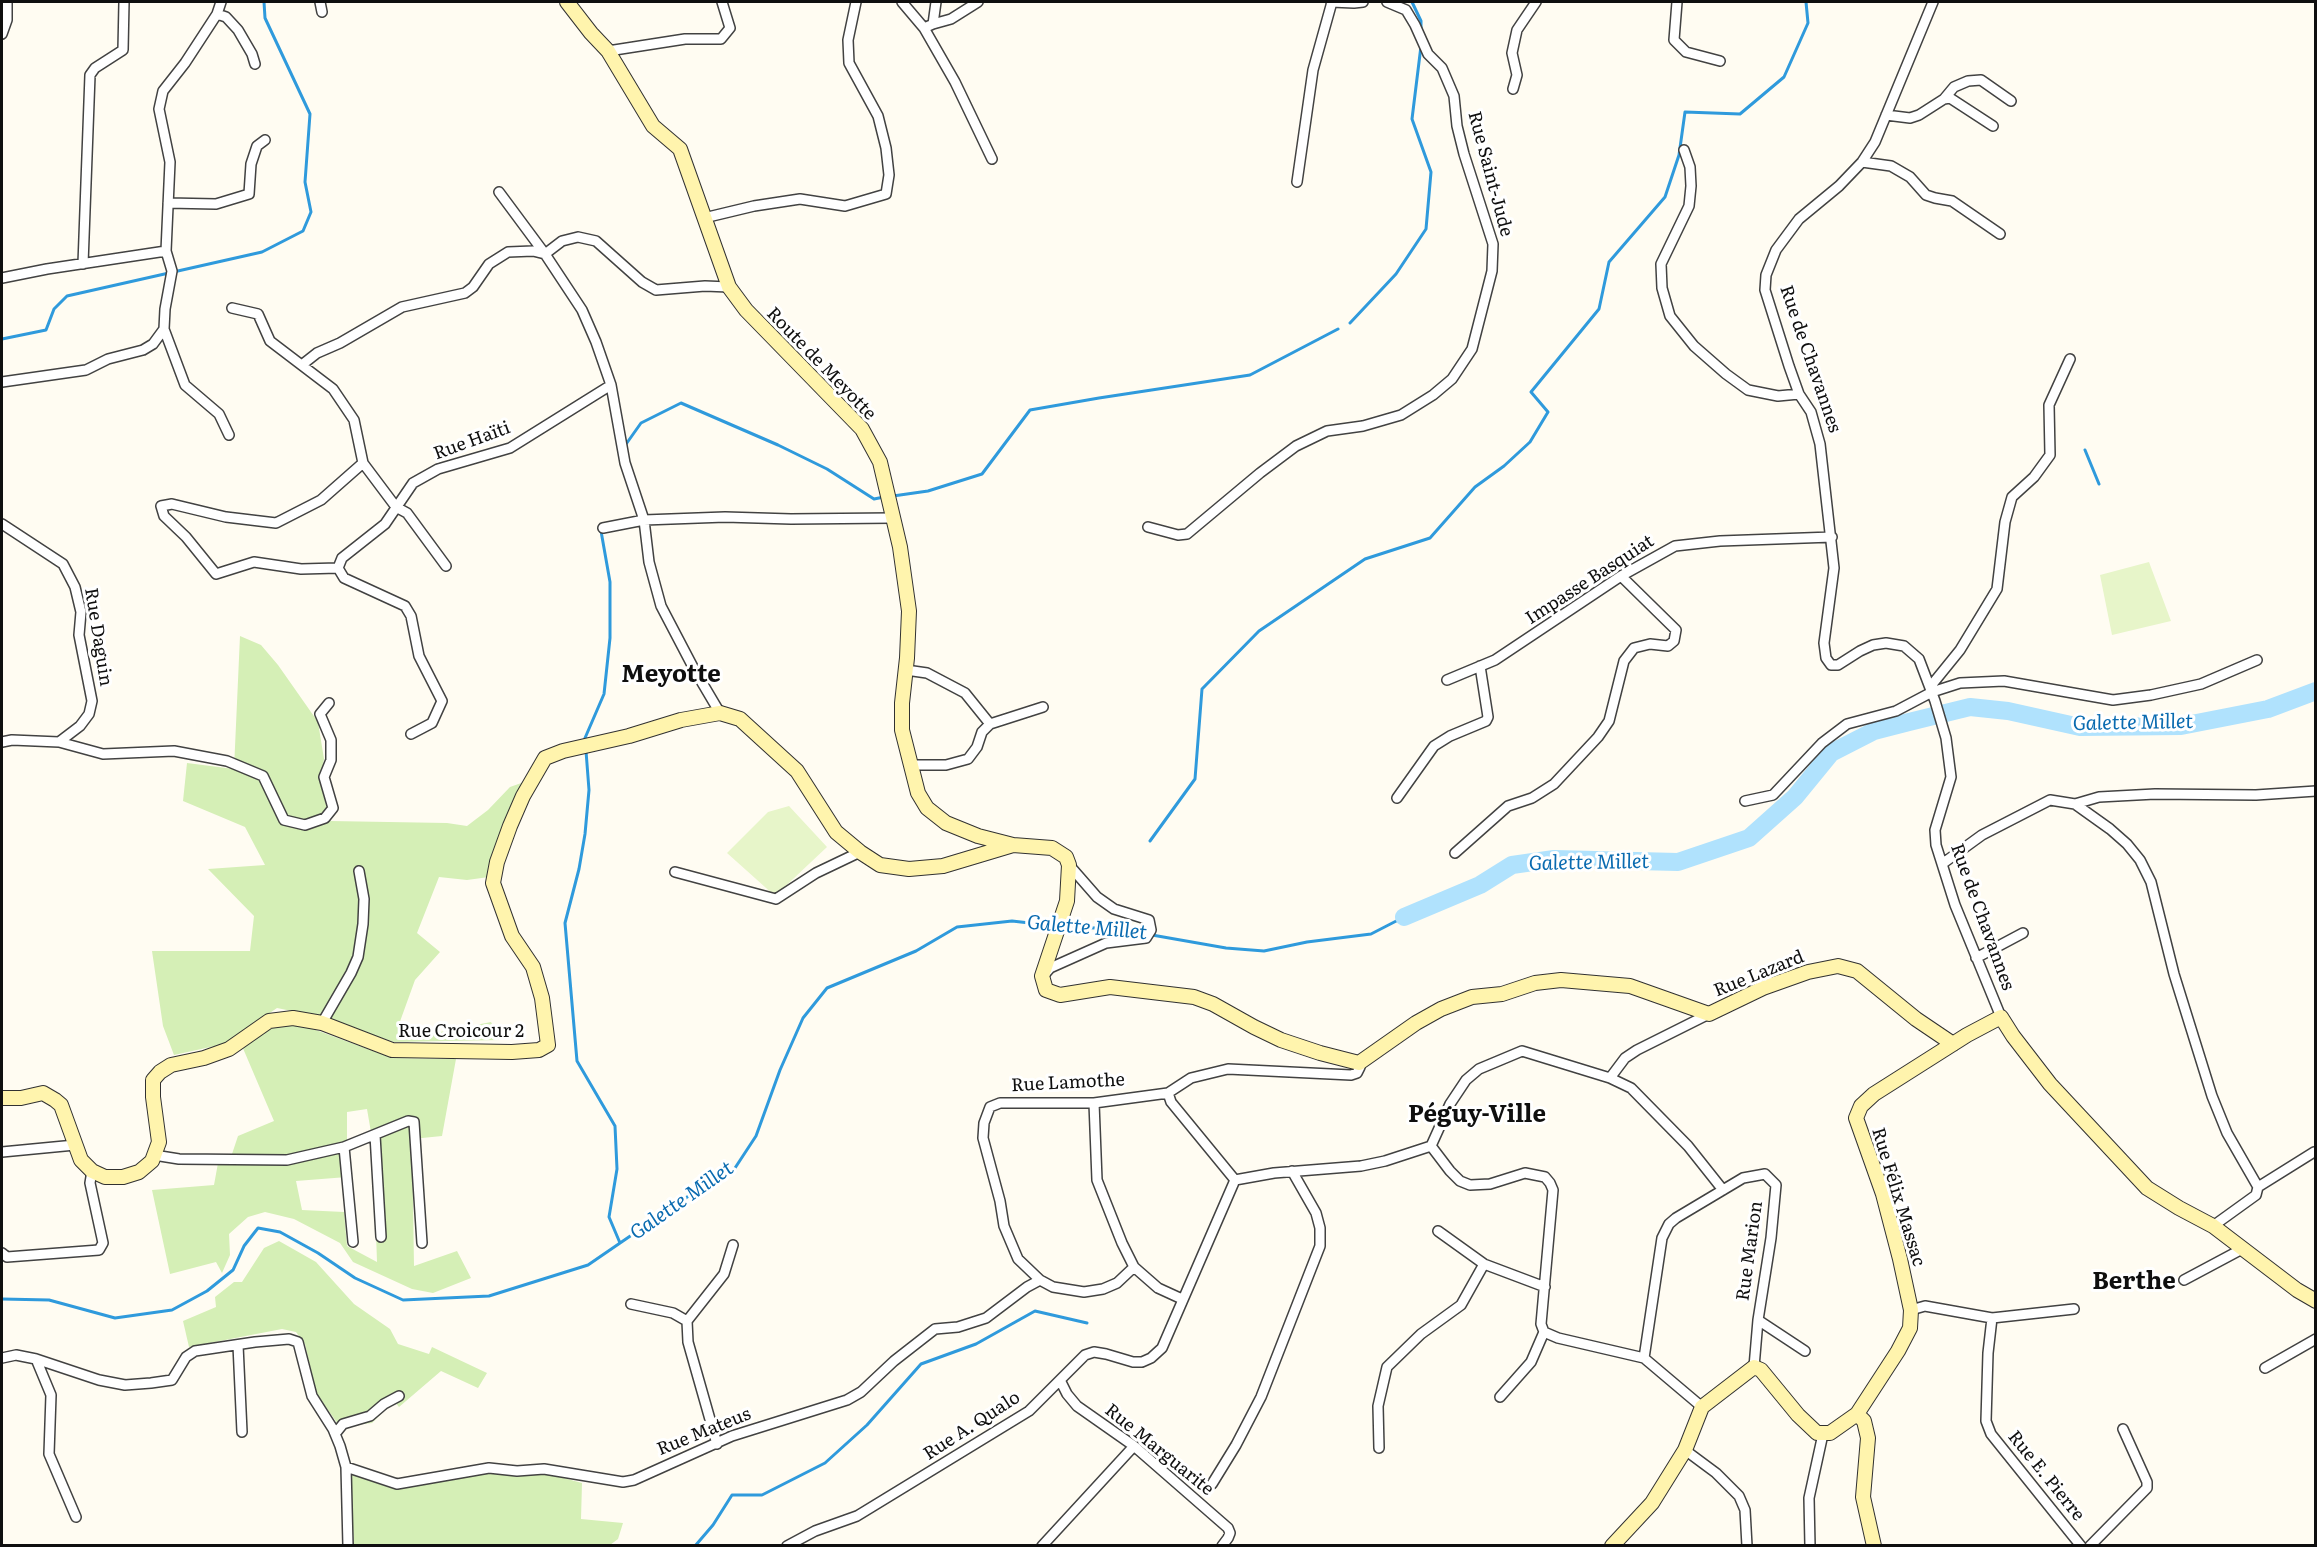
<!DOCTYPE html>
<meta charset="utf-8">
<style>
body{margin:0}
#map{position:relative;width:2317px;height:1547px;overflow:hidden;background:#fffcf2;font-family:Literata,serif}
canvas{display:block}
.frame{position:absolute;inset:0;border:3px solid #0f0f0f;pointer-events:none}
</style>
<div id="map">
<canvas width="2317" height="1547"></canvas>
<div class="frame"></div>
</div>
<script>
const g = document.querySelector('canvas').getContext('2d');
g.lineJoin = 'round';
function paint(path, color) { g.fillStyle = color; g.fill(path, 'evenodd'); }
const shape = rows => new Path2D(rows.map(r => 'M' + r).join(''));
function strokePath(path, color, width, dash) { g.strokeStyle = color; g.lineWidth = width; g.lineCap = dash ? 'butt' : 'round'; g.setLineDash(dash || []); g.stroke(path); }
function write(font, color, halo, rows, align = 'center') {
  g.font = font + ' Literata,serif'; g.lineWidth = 6; g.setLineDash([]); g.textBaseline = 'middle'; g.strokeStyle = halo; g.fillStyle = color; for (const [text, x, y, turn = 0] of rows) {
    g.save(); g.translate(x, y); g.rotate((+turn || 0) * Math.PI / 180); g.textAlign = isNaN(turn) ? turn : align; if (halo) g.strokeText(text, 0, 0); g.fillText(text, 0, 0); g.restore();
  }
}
const green = shape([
 [240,636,261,645,278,665,318,722,324,759,320,781,330,821,447,823,467,826,488,810,510,787,527,781,498,840,489,877,467,880,439,877,417,933,440,952,415,980,398,1027,435,1033,491,1022,500,1040,394,1042,316,1016,277,1008,224,1044,174,1055,163,1026,152,951,250,951,254,916,208,869,265,865,245,827,183,801,187,763,234,769],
 [277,1024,305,1026,392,1058,456,1059,442,1136,412,1139,414,1266,457,1251,471,1278,433,1293,412,1289,353,1262,340,1243,294,1219,265,1212,248,1217,229,1234,230,1255,222,1273,216,1262,170,1274,152,1190,214,1185,218,1163,229,1163,238,1136,274,1121,242,1046],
 [367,1109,373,1144,377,1262,347,1246,344,1212,302,1210,296,1181,347,1177,347,1112],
 [279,1241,316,1262,354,1304,390,1329,398,1344,429,1354,432,1347,487,1373,478,1388,441,1371,399,1407,394,1401,372,1423,340,1427,316,1393,305,1344,296,1332,282,1329,189,1347,183,1321,216,1307,215,1297,234,1282,242,1282,264,1248],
 [500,1471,545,1473,582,1483,581,1519,623,1523,618,1539,610,1545,354,1545,350,1474,394,1489]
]);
const pitch = shape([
 [2149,562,2171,621,2112,635,2100,575],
 [789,806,827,847,775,896,727,853,768,812]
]);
const stream = shape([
 [1412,2,1421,21,1421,31],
 [1350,323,1396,274,1426,229,1431,172,1412,119,1421,46],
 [2,339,46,330,54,309,67,296,262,252,303,231,311,212,305,182,310,114,265,18,264,2],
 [624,447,641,423,681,403,778,445,827,469,874,499,884,497],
 [2085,450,2099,484],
 [893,496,928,491,982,474,1030,410,1099,398,1250,375,1338,329],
 [585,738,604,694,610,638,610,582,601,531],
 [586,751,589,790,585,834,579,869,565,923,577,1061,615,1126,617,1169,609,1217,620,1243],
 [1150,841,1195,779,1202,689,1259,631,1365,559,1430,538,1475,487,1504,466,1530,442,1548,412,1531,392,1599,309,1609,262,1665,197,1679,155,1685,112,1740,114,1784,77,1808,23,1806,2],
 [1062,926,1126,930,1145,933],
 [1152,935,1226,948,1264,951,1307,942,1371,934,1404,917],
 [2,1299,49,1300,115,1318,172,1310,207,1291,233,1270,244,1246,258,1228,280,1232,318,1253,355,1278,403,1300,489,1296,588,1265,709,1182,735,1168,756,1136,780,1070,803,1018,827,988,916,951,957,927,1012,921,1056,926],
 [695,1546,713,1525,732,1495,762,1495,825,1463,867,1425,921,1364,976,1344,1035,1311,1087,1323]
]);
const river = shape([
 [1404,917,1480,885,1512,865,1554,859,1678,862,1749,838,1795,797,1831,753,1874,731,1909,722,1970,707,2008,711,2080,727,2181,726,2268,709,2316,691]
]);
const street = shape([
 [320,2,322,12],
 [902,2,924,28,933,24,936,2],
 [1331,2,1354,3,1363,2],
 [1677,2,1674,40,1686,52,1720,61],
 [1933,2,1875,142,1862,162,1839,186,1799,219,1776,250,1766,275,1765,290,1789,366,1799,394,1811,412,1820,444,1834,568,1824,643,1826,658,1831,665,1838,665,1860,651,1873,645,1886,643,1904,646,1919,659,1935,701,1946,738,1951,777,1935,830,1936,845,1955,905,2001,1017],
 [217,14,226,17,238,30,252,54,255,64],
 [933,24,951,19,978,2],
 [924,28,955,82,992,159],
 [2,34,7,20,7,2],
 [608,51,685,39,721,39,730,28,722,2],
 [1513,89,1517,75,1512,53,1517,30,1536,2],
 [1944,99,1954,87,1968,81,1981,80,2011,101],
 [1886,115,1910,118,1919,115,1944,99,1950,98,1993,126],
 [1684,150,1690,167,1691,186,1689,206,1661,264,1662,288,1670,316,1694,346,1726,374,1748,390,1778,396,1799,394],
 [1862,162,1891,166,1910,177,1926,195,1935,198,1952,201,2000,234],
 [1297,182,1313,70,1332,2],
 [499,192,545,254,582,310,596,342,611,385,625,463,644,520,603,528],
 [168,203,216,204,249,194,251,164,257,146,265,140],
 [704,218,754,206,800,199,845,206,886,194,889,175,886,148,878,116,849,63,848,40,856,2],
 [83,264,90,75,95,68,123,50,124,2],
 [2,278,47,269,166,251,170,162,159,109,163,91,185,63,217,14,221,2],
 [232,308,258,314,270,341,333,389,354,420,363,463,396,507,407,513,446,566],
 [164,329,185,385,219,414,229,435],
 [303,364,317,353,340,343,402,307,465,293,473,287,489,264,508,252,533,251,545,254,562,241,578,237,596,241,642,282,656,290,705,286,729,287],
 [2,382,86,370,108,359,143,350,153,344,164,329,165,309,172,271,166,251],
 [2,524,63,564,75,587,81,612,79,635,92,701,89,714,80,726,59,742],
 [1148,527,1178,535,1187,534,1260,473,1296,446,1327,431,1363,426,1401,415,1433,395,1452,379,1472,349,1492,271,1493,244,1464,154,1457,126,1454,96,1442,68,1428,54,1415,25,1406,10,1387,2],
 [338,568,301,569,254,562,216,574,186,537,164,516,161,506,172,504,226,517,276,523,321,500,363,463],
 [906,670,927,673,965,693,990,724],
 [1447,680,1495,660,1621,576,1675,546,1720,541,1832,537],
 [1930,687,1960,650,1997,589,2005,522,2012,497,2034,477,2050,455,2049,405,2070,359],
 [720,713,694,669,661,606,649,562,644,520,725,517,791,519,892,518],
 [411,734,432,723,442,701,419,656,411,616,405,606,344,578,338,568,342,558,385,524,413,483,438,469,510,448,611,385],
 [2,742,12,740,59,742,103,754,174,751,227,761,263,776,284,820,305,825,325,818,333,808,324,777,331,760,331,740,320,714,329,703],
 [911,765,946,765,968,759,977,747,982,732,990,724,1043,707],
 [1397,798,1434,746,1450,736,1486,721,1488,717,1480,666],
 [1745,801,1773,795,1822,743,1847,724,1896,711,1932,692,1960,683,2004,681,2113,700,2151,695,2201,684,2257,660],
 [2075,804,2099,797,2155,794,2256,795,2316,791],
 [1455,853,1508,806,1532,798,1554,784,1598,737,1609,721,1624,661,1634,648,1650,644,1668,646,1674,641,1676,630,1621,576],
 [1942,864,1982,835,2050,800,2075,804,2110,829,2127,844,2140,860,2151,882,2174,974,2212,1096,2227,1133,2258,1187,2256,1195,2213,1226],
 [675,872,776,899,816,873,860,852],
 [1976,958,2023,933],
 [1044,975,1050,968,1106,943,1146,938,1151,930,1149,920,1114,909,1097,897,1069,865],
 [322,1023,351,973,358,957,363,924,364,899,359,871],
 [1610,1078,1625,1058,1637,1050,1709,1014],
 [1168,1093,1171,1102,1235,1180],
 [1094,1103,1097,1180,1122,1243,1134,1267,1158,1288,1182,1299],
 [375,1135,381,1237],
 [1431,1146,1450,1104,1466,1080,1479,1069,1522,1051,1610,1078,1631,1088,1688,1146,1723,1190],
 [344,1147,408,1121,414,1122,422,1243],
 [2,1152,75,1145],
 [154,1155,179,1159,287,1160,344,1147,353,1242],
 [1235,1180,1274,1173,1361,1166,1385,1161,1431,1146,1450,1171,1460,1181,1470,1185,1490,1184,1525,1173,1545,1177,1550,1183,1553,1190,1541,1324,1544,1332,1558,1338,1644,1358,1702,1407],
 [2258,1187,2314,1152],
 [1438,1231,1484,1264,1545,1287],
 [2,1253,7,1257,99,1250,103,1243,90,1183,92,1171],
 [1134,1267,1117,1283,1103,1289,1084,1292,1053,1287,1040,1280,1018,1259,1004,1226,1000,1201,983,1138,984,1123,990,1107,1000,1103,1094,1103,1168,1093,1191,1078,1228,1069,1351,1075,1357,1073,1360,1067,1359,1063],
 [2184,1280,2244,1248],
 [631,1304,673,1313,687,1321],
 [1911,1310,1925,1306,1992,1318,2074,1309],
 [1992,1318,1988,1353,1986,1421,1991,1434,2081,1546],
 [1758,1320,1805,1351],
 [238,1345,242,1432],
 [2,1358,16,1355,36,1359,99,1380,125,1385,151,1383,172,1380,186,1357,195,1351,255,1342,289,1339,298,1342,312,1396,333,1429,340,1446,346,1467,348,1546],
 [1644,1358,1662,1238,1669,1224,1676,1218,1743,1178,1765,1174,1776,1185,1771,1238,1758,1320,1754,1367],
 [36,1359,51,1395,49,1454,76,1517],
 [2265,1368,2316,1339],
 [1060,1380,1067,1394,1077,1406,1134,1446,1228,1528,1230,1533,1228,1538,1222,1546],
 [1500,1397,1531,1362,1544,1332],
 [335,1434,343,1424,370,1416,384,1404,399,1396],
 [717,1444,688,1342,687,1321,724,1274,733,1245],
 [1379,1448,1378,1406,1387,1367,1421,1334,1461,1305,1484,1264],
 [1685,1450,1716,1473,1739,1496,1745,1510,1747,1546],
 [346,1467,397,1484,489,1468,517,1471,544,1469,623,1482,634,1480,732,1436,847,1400,861,1392,894,1361,935,1329,958,1327,986,1318,1027,1287,1040,1280],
 [1212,1484,1236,1445,1261,1397,1320,1246,1320,1228,1316,1213,1292,1171],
 [787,1546,815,1531,857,1516,1029,1411,1085,1355,1094,1352,1106,1354,1133,1362,1142,1362,1151,1358,1162,1348,1235,1180],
 [1042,1546,1134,1446],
 [1810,1546,1809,1498,1823,1434],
 [2090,1546,2147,1488,2147,1482,2123,1429]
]);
const secondary = shape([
 [567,2,591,33,608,51,653,126,680,149,729,287,746,310,862,429,880,462,900,547,909,611,907,658,902,703,902,730,918,793,927,808,946,823,978,836,1013,845,1052,848,1066,857,1069,865,1067,901,1042,976,1046,990,1060,995,1110,987,1194,997,1213,1004,1254,1027,1281,1040,1320,1053,1359,1063,1416,1023,1441,1009,1472,997,1502,994,1535,983,1561,980,1630,986,1709,1014,1763,988,1808,972,1838,966,1857,971,1916,1019,1953,1044],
 [2,1098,21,1098,43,1093,55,1100,61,1105,81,1160,92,1171,105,1177,123,1177,139,1172,152,1161,159,1142,153,1097,153,1080,160,1072,171,1065,204,1058,229,1049,269,1021,293,1018,322,1023,392,1050,512,1052,539,1050,548,1045,542,998,533,967,512,936,493,883,497,862,510,826,523,796,545,758,563,751,629,736,681,720,720,713,740,719,797,771,836,832,860,852,880,865,909,869,943,866,1013,845],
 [1857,1414,1898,1351,1910,1328,1911,1310,1900,1259,1883,1194,1856,1118,1861,1106,1874,1094,1967,1035,2001,1017,2013,1036,2050,1084,2147,1188,2179,1208,2213,1226,2297,1290,2316,1301],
 [1612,1546,1652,1503,1685,1450,1702,1407,1754,1367,1761,1370,1798,1415,1817,1433,1830,1433,1857,1414,1864,1421,1868,1438,1863,1497,1874,1546]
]);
const streetNames = [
 ["Rue Saint-Jude",1490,174,75],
 ["Rue de Chavannes",1810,359,71],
 ["Route de Meyotte",821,364,46],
 ["Rue Haïti",472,441,-20],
 ["Impasse Basquiat",1590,580,-33],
 ["Rue Daguin",98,637,81],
 ["Rue de Chavannes",1982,917,70],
 ["Rue Lazard",1759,974,-22],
 ["Rue Croicour 2",461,1032],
 ["Rue Lamothe",1068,1083,-3],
 ["Rue Félix Massac",1898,1197,73],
 ["Rue Marion",1750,1251,-82],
 ["Rue A. Qualo",972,1426,-33],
 ["Rue Mateus",704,1432,-22],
 ["Rue Marguarite",1159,1450,39],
 ["Rue E. Pierre",2046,1476,51]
];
const waterNames = [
 ["Galette Millet",2133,723,-1],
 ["Galette Millet",1589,863,-1],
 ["Galette Millet",1087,928,5],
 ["Galette Millet",682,1201,-35]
];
const districtNames = [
 ["Meyotte",671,675],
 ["Péguy-Ville",1477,1115],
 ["Berthe",2134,1282]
];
paint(green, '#d5efb6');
paint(pitch, '#e7f5c9');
strokePath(stream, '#2f9adc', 3);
strokePath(river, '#b0e2fd', 18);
strokePath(street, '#424242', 12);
strokePath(secondary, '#313131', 16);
strokePath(street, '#fff', 9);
strokePath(secondary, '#fff4ad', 14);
write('18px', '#0f0f0f', '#fff', streetNames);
write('italic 20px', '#0a6bb0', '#fff', waterNames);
write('bold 24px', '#0f0f0f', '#fff', districtNames);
</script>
